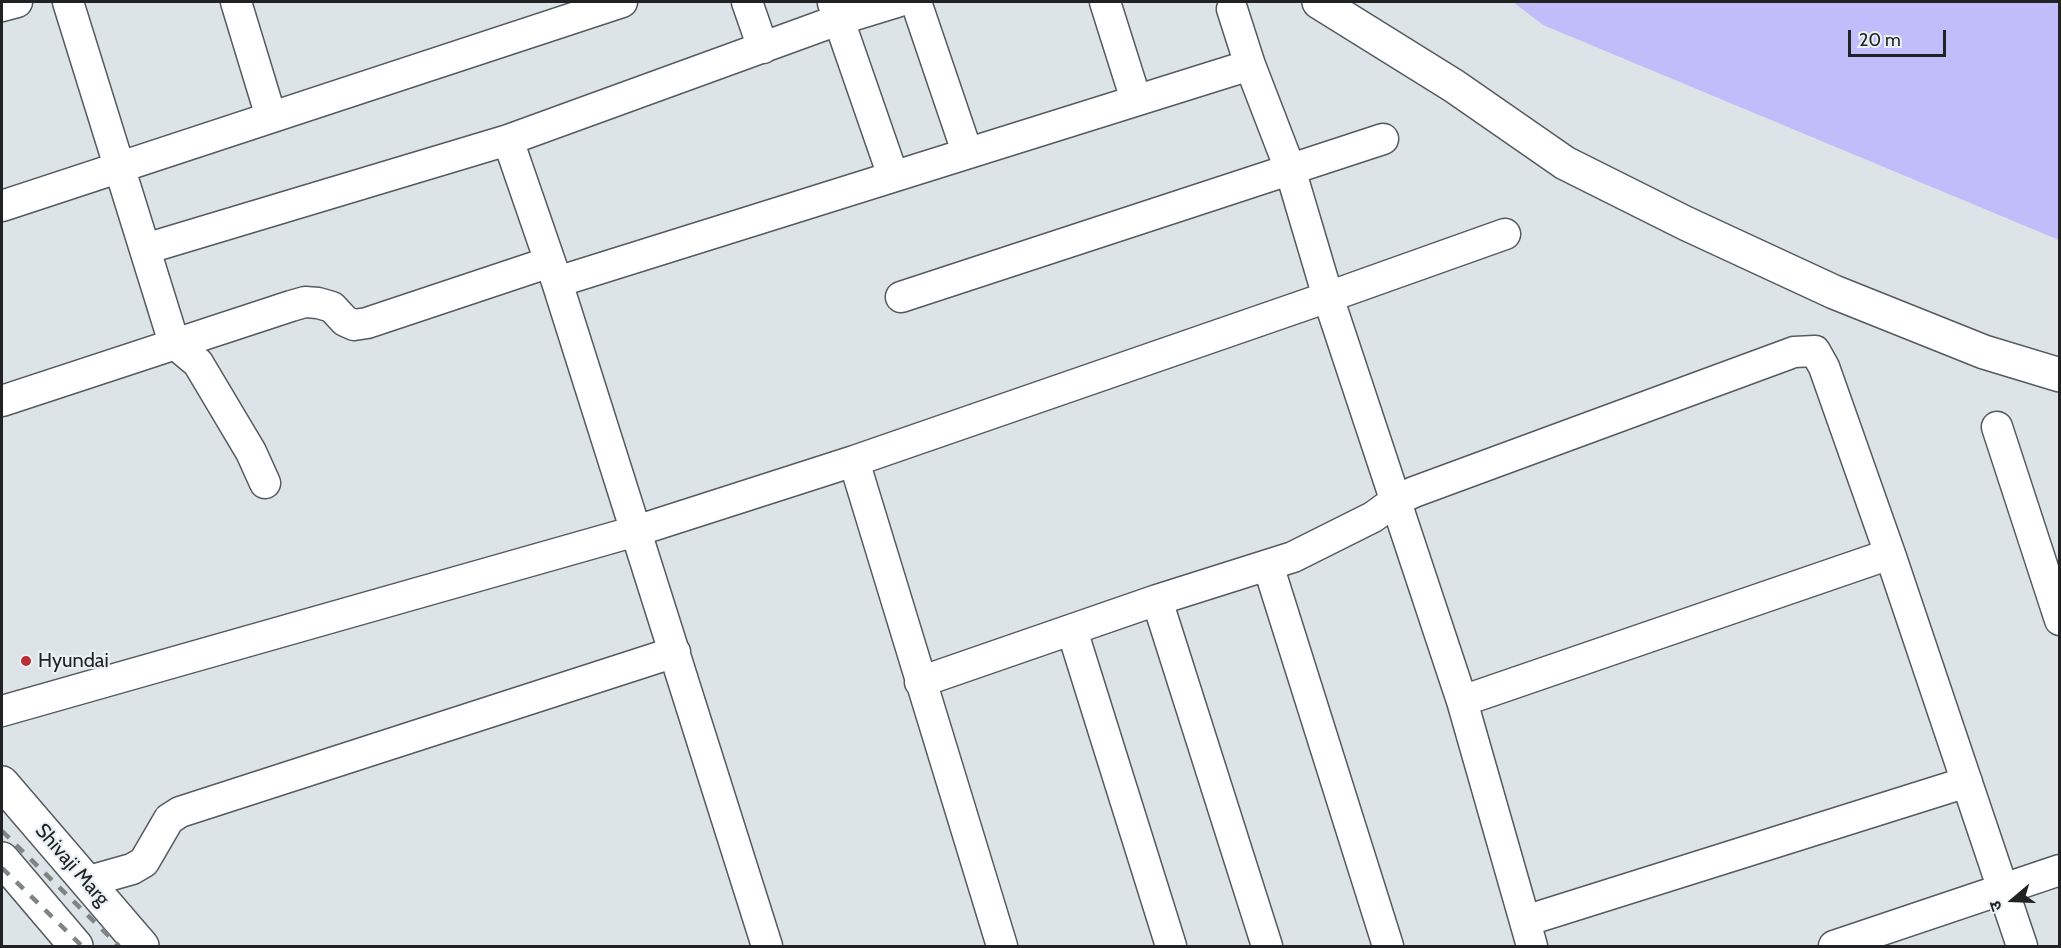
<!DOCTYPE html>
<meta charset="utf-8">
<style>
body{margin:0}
#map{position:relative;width:2061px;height:948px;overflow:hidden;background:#dce4e7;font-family:Cabin,"Noto Sans Devanagari",sans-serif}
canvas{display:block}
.frame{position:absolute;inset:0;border:3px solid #202223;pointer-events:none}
.north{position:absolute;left:1983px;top:870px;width:60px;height:60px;-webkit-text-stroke:4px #e9f1f4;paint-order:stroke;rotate:251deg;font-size:16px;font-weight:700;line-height:24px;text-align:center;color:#202223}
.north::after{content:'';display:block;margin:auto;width:21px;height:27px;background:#202223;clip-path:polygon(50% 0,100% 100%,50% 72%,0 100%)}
.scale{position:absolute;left:1848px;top:30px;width:98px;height:27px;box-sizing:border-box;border:3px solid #202223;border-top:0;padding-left:8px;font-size:18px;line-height:21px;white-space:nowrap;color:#202223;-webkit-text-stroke:4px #e9f1f4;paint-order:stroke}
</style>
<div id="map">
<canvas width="2061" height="948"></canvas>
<div class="frame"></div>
<div class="north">उ</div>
<div class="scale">20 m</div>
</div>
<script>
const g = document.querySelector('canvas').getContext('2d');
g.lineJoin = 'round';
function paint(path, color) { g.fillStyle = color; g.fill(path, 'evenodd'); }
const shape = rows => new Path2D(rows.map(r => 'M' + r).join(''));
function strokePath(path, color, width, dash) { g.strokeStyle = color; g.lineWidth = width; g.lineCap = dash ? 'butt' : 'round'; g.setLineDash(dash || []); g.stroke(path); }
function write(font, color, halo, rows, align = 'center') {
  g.font = font + ' Cabin,sans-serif'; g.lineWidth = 4.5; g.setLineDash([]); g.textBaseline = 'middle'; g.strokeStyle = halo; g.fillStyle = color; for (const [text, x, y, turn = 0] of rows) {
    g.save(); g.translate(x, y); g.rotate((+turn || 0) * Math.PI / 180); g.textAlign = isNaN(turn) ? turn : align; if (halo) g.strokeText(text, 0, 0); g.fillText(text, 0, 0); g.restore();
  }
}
const water = shape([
 [1513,2,2059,2,2059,240,1543,25]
]);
const minor = shape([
 [68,2,174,343,198,363,251,452,265,483],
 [236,2,271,117],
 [747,2,763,48],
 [916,2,967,152],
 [1105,2,1136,100],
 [833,3,893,176],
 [2,6,17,2],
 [1232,9,1250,65,1290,169,1328,297,1462,701,1532,946],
 [508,140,557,282,767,946],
 [2,206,622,2],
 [145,249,508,140,838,20,897,2],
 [557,282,1250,65],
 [901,297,1383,139],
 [2,401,291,306,305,302,318,303,332,307,345,321,354,325,367,323,550,262],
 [1997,427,2060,620],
 [854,461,1002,946],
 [1268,565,1388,946],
 [1157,600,1267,946],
 [1072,630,1171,946],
 [920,682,1157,600,1293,557,1373,517,1395,501,1414,492,1794,352,1815,351,1824,367,1890,554,2022,946],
 [1462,701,1890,554],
 [2,711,636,531,854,461,1328,297,1505,234],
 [86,882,132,869,144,862,169,819,180,812,675,652],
 [1525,921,1967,782],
 [1834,946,2060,870]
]);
const tertiary = shape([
 [1319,2,1454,86,1565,163,1685,223,1834,292,1984,352,2060,375]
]);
const secondary = shape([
 [2,783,142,946],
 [2,859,76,946]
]);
const rail = shape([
 [2,831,119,946],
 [2,868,82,946]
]);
const markers = [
 [26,661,6,"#bd2d36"]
];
const poiNames = [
 ["Hyundai",38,661]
];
const streetNames = [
 ["Shivaji Marg",72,865,49]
];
paint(water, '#c1bdfb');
strokePath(minor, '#545a5d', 33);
strokePath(tertiary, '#545a5d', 36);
strokePath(secondary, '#545a5d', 36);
strokePath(minor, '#fff', 30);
strokePath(tertiary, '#fff', 33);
strokePath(secondary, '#fff', 33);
strokePath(rail, '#7f8486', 4.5, [10, 10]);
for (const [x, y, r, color] of markers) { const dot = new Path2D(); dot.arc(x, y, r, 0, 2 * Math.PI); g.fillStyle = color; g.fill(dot); strokePath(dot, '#e9f1f4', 2); }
write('20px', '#202223', '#e9f1f4', poiNames, 'left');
write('20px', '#202223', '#e9f1f4', streetNames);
</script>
